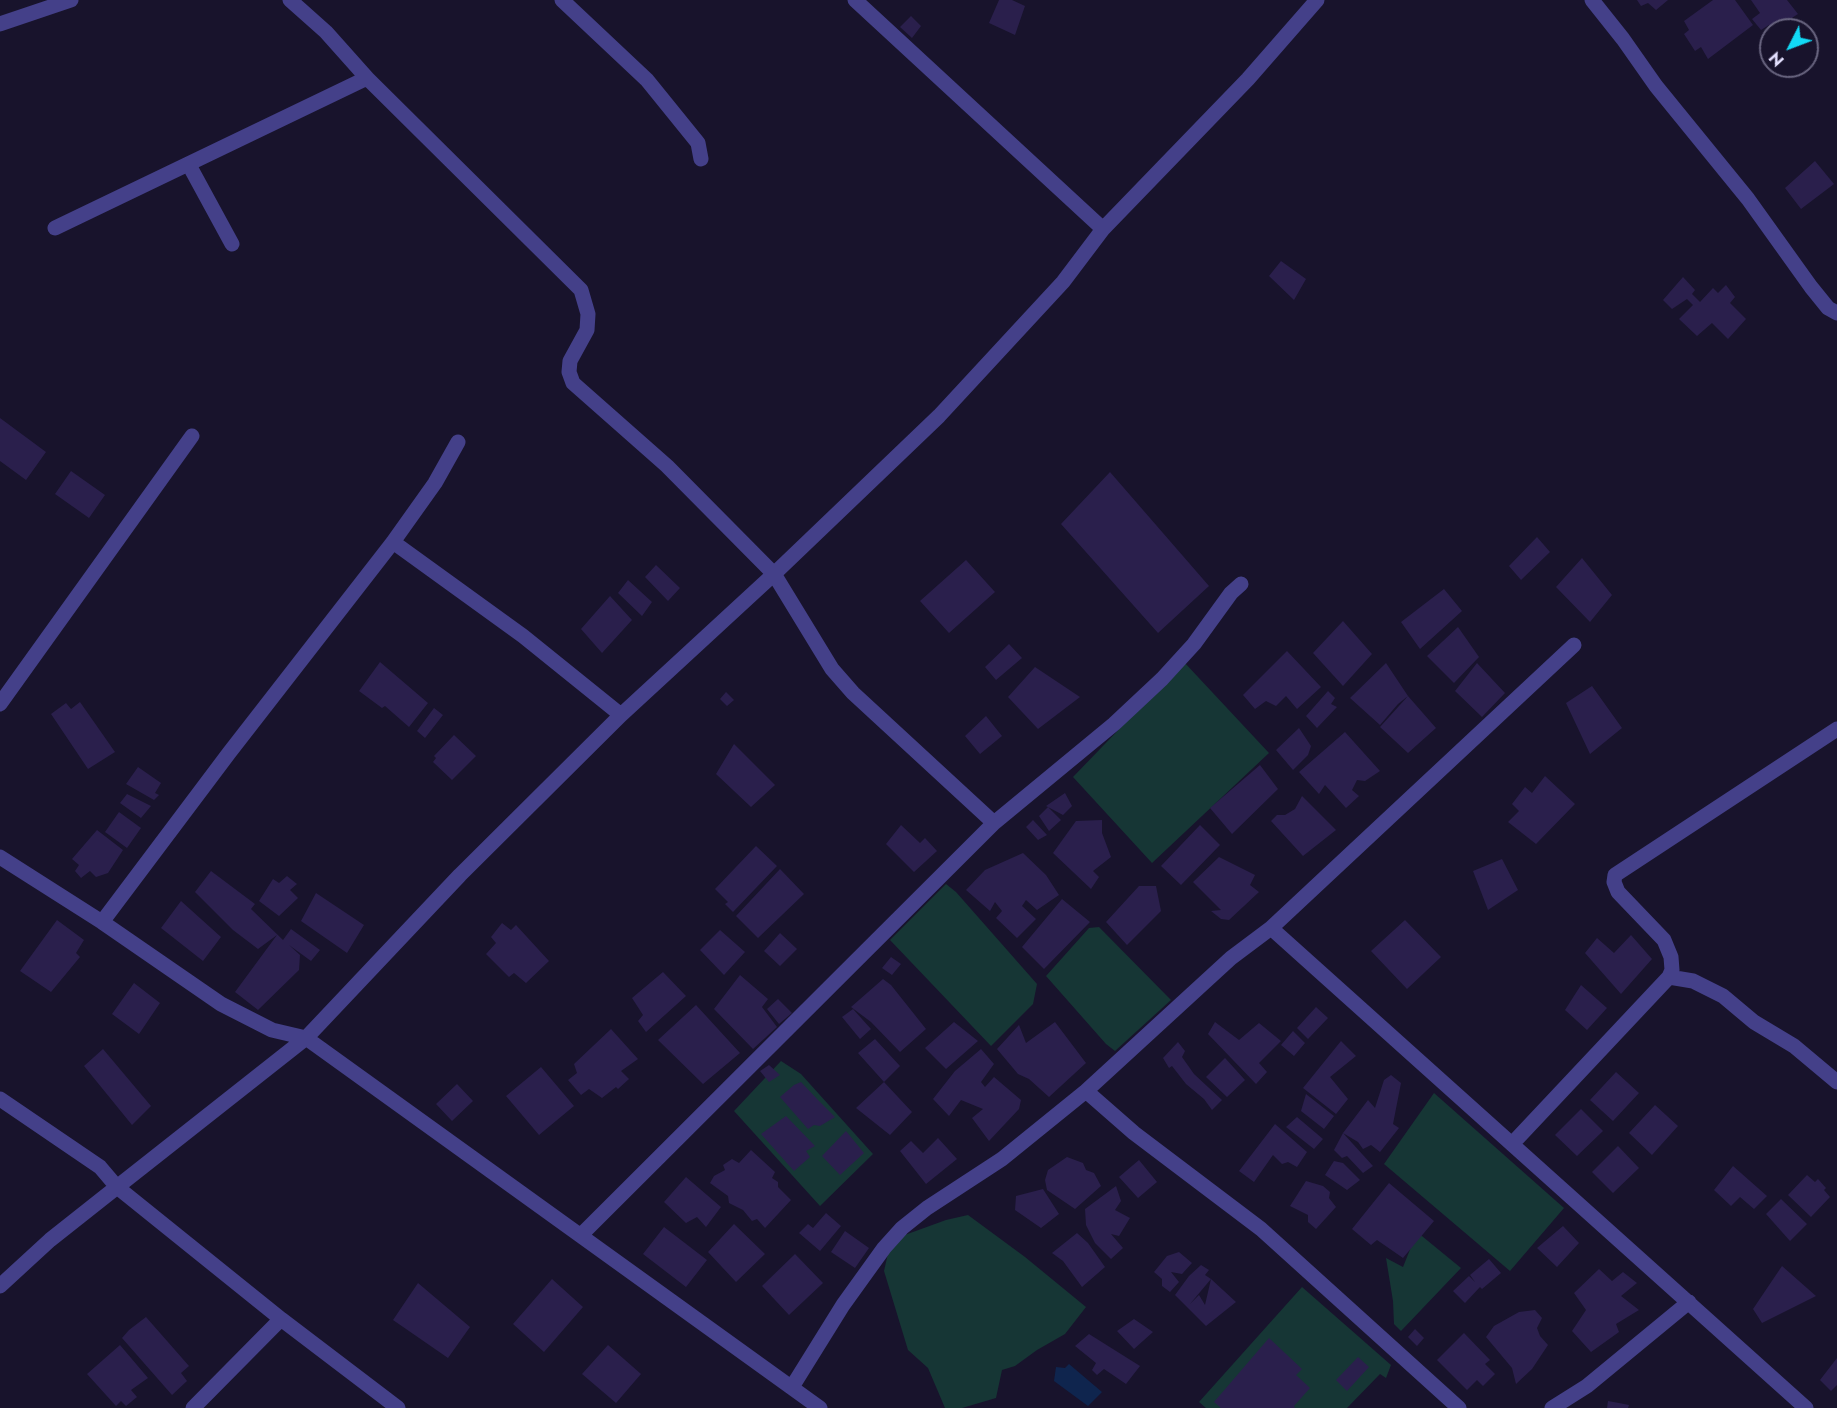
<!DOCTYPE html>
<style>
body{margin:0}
#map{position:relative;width:1837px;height:1408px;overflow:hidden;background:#18132c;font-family:Jost,sans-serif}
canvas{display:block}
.north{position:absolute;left:1759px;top:18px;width:60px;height:60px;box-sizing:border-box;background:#18132c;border:2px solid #696580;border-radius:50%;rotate:228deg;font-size:16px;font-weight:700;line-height:24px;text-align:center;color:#e3dffe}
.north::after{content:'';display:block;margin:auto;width:21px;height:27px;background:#12daf6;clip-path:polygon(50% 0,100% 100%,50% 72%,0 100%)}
</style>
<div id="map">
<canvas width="1837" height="1408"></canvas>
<div class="north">N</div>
</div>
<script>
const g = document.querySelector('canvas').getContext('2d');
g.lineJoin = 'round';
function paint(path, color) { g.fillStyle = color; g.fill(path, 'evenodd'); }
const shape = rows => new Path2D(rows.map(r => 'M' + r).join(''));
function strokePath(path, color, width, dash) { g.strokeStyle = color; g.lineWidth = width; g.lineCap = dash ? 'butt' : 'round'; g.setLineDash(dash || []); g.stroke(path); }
const green = shape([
 [1184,662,1269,753,1152,863,1073,777],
 [946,884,956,892,1037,984,1033,1004,991,1046,890,940],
 [1099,927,1171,1000,1115,1051,1106,1044,1046,976,1089,928],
 [781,1061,801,1074,873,1154,820,1206,734,1111],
 [1434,1093,1564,1208,1510,1271,1384,1164],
 [968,1215,1025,1257,1086,1307,1065,1334,1037,1350,1015,1366,1002,1370,996,1398,962,1408,945,1408,928,1368,908,1350,884,1271,891,1240,946,1220],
 [1417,1232,1461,1268,1401,1331,1394,1324,1393,1301,1386,1258,1403,1267],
 [1302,1287,1391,1365,1386,1378,1380,1374,1347,1408,1206,1408,1199,1402]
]);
const water = shape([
 [1069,1364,1102,1392,1088,1406,1054,1381,1056,1367,1065,1368]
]);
const building = shape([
 [999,0,1012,0,1025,6,1015,35,989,23],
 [1637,0,1668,0,1656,10,1648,3,1641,6],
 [1713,0,1735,0,1753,25,1708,59,1701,47,1695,51,1684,34,1689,30,1684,21],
 [1751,0,1787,0,1798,14,1773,30,1769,25,1761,30,1752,19,1760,13],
 [911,16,921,26,912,38,900,27],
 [1815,161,1834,184,1801,209,1785,188],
 [1281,261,1306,279,1294,300,1269,276],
 [1683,277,1695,290,1692,294,1700,302,1713,288,1718,293,1726,285,1735,297,1730,303,1746,319,1728,339,1712,323,1697,336,1679,319,1693,305,1687,299,1672,309,1663,300],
 [0,418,46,452,26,480,0,461],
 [71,471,105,495,89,518,55,494],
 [1110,472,1209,586,1158,633,1061,524],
 [1537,537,1550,552,1521,580,1509,566],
 [1582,558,1612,595,1590,622,1556,587],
 [966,560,995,592,949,633,920,601],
 [656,565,680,588,668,601,645,577],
 [628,580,652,602,642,616,618,593],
 [1444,589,1462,611,1420,649,1401,622],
 [610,596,632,620,602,653,581,629],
 [1343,621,1372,654,1343,686,1313,653],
 [1458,627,1479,657,1454,683,1427,656],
 [1009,644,1022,658,996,680,985,667],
 [1287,651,1321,687,1297,709,1286,696,1276,706,1266,701,1255,709,1243,695],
 [380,662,428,703,409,727,385,706,382,708,359,691],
 [1386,663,1408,696,1398,704,1380,725,1350,698],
 [1477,663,1505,693,1482,717,1455,691],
 [1035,667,1080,697,1038,729,1008,697],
 [1592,686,1622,728,1590,754,1566,703],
 [1328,691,1335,698,1331,704,1337,707,1317,728,1306,716],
 [726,692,734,700,727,706,720,699],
 [1408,696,1436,728,1408,753,1380,727],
 [80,702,115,752,88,769,51,714,66,703,71,709],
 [434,708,443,715,425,738,417,731],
 [986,716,1002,736,980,754,965,736],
 [1299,728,1311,746,1308,755,1293,770,1276,750],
 [1345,732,1380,771,1365,781,1357,780,1352,790,1359,796,1346,808,1325,785,1319,794,1299,772],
 [454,735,476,756,452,780,433,762,436,758,434,756],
 [734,744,775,785,751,807,716,774],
 [1260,765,1278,789,1232,834,1210,808],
 [138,767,161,783,155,793,159,795,154,800,126,784],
 [1545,776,1575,804,1536,844,1508,822,1519,811,1512,804,1525,787,1532,793],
 [1065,793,1072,806,1063,815,1046,806],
 [127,794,151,806,141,818,120,803],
 [1302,796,1336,830,1303,856,1271,821,1277,815,1285,815,1295,809],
 [1048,807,1061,820,1049,831,1039,816],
 [119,812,141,828,127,848,105,832],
 [1033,820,1047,835,1038,840,1026,827],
 [1102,820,1102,833,1111,857,1093,871,1099,877,1091,889,1053,853,1076,821],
 [901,825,920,843,925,838,937,851,914,872,886,844],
 [1200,825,1220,845,1181,885,1161,866],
 [97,830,123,850,108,873,96,877,90,871,81,878,75,871,79,865,72,859],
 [756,846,777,866,733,912,725,904,728,902,715,889],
 [1023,853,1046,875,1059,895,1037,910,1026,900,1022,906,1036,919,1017,938,996,918,1002,911,995,902,990,911,966,890,985,870],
 [1219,857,1255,875,1250,885,1259,892,1229,920,1221,919,1211,911,1221,910,1193,882],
 [1502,859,1518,890,1488,910,1473,871],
 [780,869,804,894,758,938,736,916],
 [211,871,255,904,251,909,283,940,291,929,320,950,311,961,289,945,300,955,299,970,258,1010,235,992,277,935,258,949,233,930,195,892],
 [287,876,297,884,290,890,298,898,279,916,259,901,273,879,279,883],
 [1139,886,1156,886,1161,911,1127,945,1106,922],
 [316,893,364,925,347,953,301,921],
 [1062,899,1090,922,1044,969,1022,947],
 [181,901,221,937,203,961,161,928],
 [57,920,84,940,76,953,80,957,51,992,20,971],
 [1405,920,1441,957,1407,989,1371,951],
 [502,923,511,930,516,925,549,961,526,983,514,973,509,977,486,954,496,943,491,937],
 [720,930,745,952,724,975,700,950],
 [780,933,797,949,780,966,764,951],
 [1631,935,1652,959,1621,994,1585,953,1597,938,1614,953],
 [891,957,901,964,892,975,882,968],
 [663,972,686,996,646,1032,638,1021,643,1015,632,998],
 [740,975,768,999,762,1007,777,1027,753,1049,714,1009],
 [883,979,891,985,926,1029,900,1052,871,1022,851,1007],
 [134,983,160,1003,139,1034,112,1014],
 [1581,985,1607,1008,1587,1030,1565,1010],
 [778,999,792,1013,779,1024,767,1009],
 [696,1005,740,1053,703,1084,658,1040],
 [1316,1007,1328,1018,1308,1039,1297,1028],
 [853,1009,871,1029,860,1039,842,1017],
 [954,1022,978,1041,946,1069,925,1048],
 [1055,1022,1086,1063,1049,1097,1029,1079,1018,1074,997,1049,1019,1025,1026,1043],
 [1215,1022,1239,1040,1259,1023,1281,1041,1259,1063,1267,1072,1256,1084,1208,1034],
 [611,1029,638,1059,621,1071,629,1079,618,1089,616,1087,602,1098,589,1089,581,1095,568,1080,577,1073,574,1064],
 [1293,1031,1305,1043,1294,1056,1281,1045],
 [875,1039,900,1066,884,1082,858,1053],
 [1341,1041,1356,1056,1330,1077,1348,1099,1336,1114,1303,1088],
 [1178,1042,1185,1051,1182,1057,1194,1074,1222,1100,1212,1110,1204,1099,1186,1084,1172,1066,1169,1068,1163,1058],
 [103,1049,151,1106,132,1125,84,1066],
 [981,1049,994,1064,981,1082,985,1087,994,1077,1021,1100,1019,1109,989,1141,972,1118,983,1109,961,1100,949,1116,933,1099,955,1071],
 [1225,1058,1245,1080,1227,1097,1206,1077],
 [769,1065,780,1075,769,1082,760,1071],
 [541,1067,574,1106,539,1135,506,1096],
 [1616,1072,1639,1093,1613,1121,1590,1100],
 [1391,1075,1401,1083,1393,1124,1399,1128,1380,1152,1371,1145,1363,1149,1358,1142,1343,1133,1368,1100,1375,1108,1384,1080],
 [801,1082,818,1100,835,1117,820,1126,814,1125,808,1129,780,1097,794,1085],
 [884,1082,912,1112,890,1135,856,1108],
 [457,1084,473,1101,452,1121,436,1104],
 [1306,1094,1334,1116,1324,1129,1301,1111],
 [1655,1105,1678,1126,1652,1155,1629,1133],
 [1581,1109,1603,1131,1577,1156,1555,1135],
 [786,1116,815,1146,806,1151,810,1157,794,1171,761,1134],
 [1297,1117,1323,1139,1314,1149,1286,1127],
 [1275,1124,1307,1152,1297,1167,1288,1162,1282,1164,1273,1155,1254,1182,1239,1171],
 [846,1131,864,1153,840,1175,822,1156],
 [1343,1133,1373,1166,1363,1173,1347,1156,1342,1158,1334,1150],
 [938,1138,957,1159,926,1184,900,1151,911,1141,923,1153],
 [1618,1146,1639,1168,1613,1193,1592,1172],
 [751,1150,775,1172,772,1178,778,1182,778,1187,791,1200,765,1228,757,1219,752,1221,743,1210,729,1203,728,1196,710,1183,714,1176,725,1170,723,1165,732,1159,739,1163],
 [1067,1157,1083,1163,1086,1170,1094,1173,1101,1186,1075,1209,1047,1190,1045,1180,1048,1170],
 [1139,1160,1157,1182,1138,1198,1119,1177],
 [1334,1161,1343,1163,1360,1180,1347,1190,1325,1175],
 [1733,1166,1767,1196,1754,1209,1740,1197,1731,1206,1714,1190],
 [1807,1175,1815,1182,1818,1179,1826,1188,1824,1190,1830,1197,1811,1217,1788,1195],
 [686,1177,721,1207,706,1227,697,1217,686,1223,664,1202],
 [1306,1181,1323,1186,1330,1192,1329,1198,1336,1207,1316,1229,1308,1222,1308,1215,1290,1206],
 [1389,1183,1434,1221,1403,1258,1377,1240,1371,1245,1352,1229],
 [1116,1186,1121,1201,1115,1210,1130,1218,1119,1236,1111,1234,1123,1248,1111,1259,1095,1243,1086,1225,1085,1209],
 [1043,1189,1059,1214,1041,1228,1015,1210,1016,1196],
 [1781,1199,1807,1224,1790,1241,1766,1214],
 [826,1213,841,1226,820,1251,799,1233,808,1224,813,1228],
 [734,1224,765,1254,736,1282,708,1252],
 [1563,1226,1579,1243,1557,1267,1537,1248],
 [664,1227,707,1260,686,1287,643,1254],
 [845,1231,869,1248,855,1268,831,1252],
 [1077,1233,1088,1243,1105,1267,1082,1287,1063,1261,1052,1253],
 [1179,1252,1192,1263,1182,1274,1171,1272,1179,1282,1170,1292,1162,1286,1162,1279,1154,1272,1167,1256],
 [795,1254,823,1283,789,1315,762,1286],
 [1489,1259,1501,1273,1482,1289,1480,1287,1465,1303,1453,1291,1469,1276,1475,1282,1470,1275],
 [1201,1265,1209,1270,1205,1275,1211,1279,1236,1302,1206,1326,1175,1295,1189,1276],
 [1211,1279,1205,1305,1199,1295,1190,1304],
 [1782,1266,1816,1296,1762,1323,1753,1309],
 [1599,1269,1612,1281,1623,1272,1637,1283,1621,1296,1639,1310,1616,1324,1619,1332,1591,1352,1572,1331,1586,1310,1574,1293],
 [552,1279,583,1307,544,1352,513,1324],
 [418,1283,470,1327,448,1358,393,1320],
 [1535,1310,1542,1318,1537,1328,1540,1336,1548,1345,1532,1369,1516,1384,1512,1368,1486,1337,1494,1326,1519,1312],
 [146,1317,189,1366,181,1373,187,1381,172,1395,122,1338,129,1330],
 [1134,1319,1153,1332,1134,1349,1117,1331],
 [1415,1329,1424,1338,1417,1346,1408,1337],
 [1464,1333,1490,1360,1485,1364,1495,1374,1483,1386,1477,1380,1467,1390,1437,1360],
 [1089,1334,1140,1366,1126,1384,1104,1369,1097,1375,1092,1370,1096,1363,1075,1346],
 [1269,1338,1302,1369,1296,1375,1310,1388,1294,1406,1295,1408,1221,1408,1214,1402],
 [120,1345,148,1378,131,1390,137,1397,126,1406,121,1401,116,1406,87,1374],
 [608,1345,641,1374,616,1403,582,1374],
 [1358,1357,1369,1367,1347,1391,1336,1380],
 [1837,1358,1837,1385,1831,1391,1820,1380],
 [1608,1401,1619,1403,1629,1405,1628,1408,1607,1408]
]);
const minor = shape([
 [290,0,326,32,367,78],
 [562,0,647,80,698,143,701,159],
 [855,0,1103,229],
 [1592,0,1623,39,1656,86,1748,199,1811,287,1828,308,1837,313],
 [0,24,71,0],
 [189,165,232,244],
 [55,228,367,78,581,290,588,314,587,330,570,361,569,372,573,383,667,466,774,574,832,669,853,693,994,823,1114,724,1162,679,1194,644,1231,593,1241,584],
 [393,542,523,636,621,715],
 [0,704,192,436],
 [0,857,102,922,221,1004,272,1030,306,1038,117,1187,281,1319,193,1408],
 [102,922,229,753,393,542,435,483,458,442],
 [1271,928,1574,645],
 [1669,977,1693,981,1723,996,1754,1022,1794,1046,1837,1082],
 [1086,1091,1134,1133,1261,1229,1459,1408],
 [0,1099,100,1167,117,1187,50,1240,0,1286],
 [1512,1144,1669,977,1672,970,1671,957,1664,940,1618,892,1614,882,1615,875,1837,729],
 [581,1235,994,823],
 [281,1319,398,1408],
 [792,1387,843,1305,884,1248,902,1228,927,1208,1002,1159,1086,1091,1231,958,1271,928,1806,1408],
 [820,1408,306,1038,460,875,621,715,774,574,939,416,1063,282,1103,229,1248,79,1317,0],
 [1552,1408,1587,1386,1689,1302]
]);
paint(green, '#163635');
paint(water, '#0f254e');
paint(building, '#2a1f4c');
strokePath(minor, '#444089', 15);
</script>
